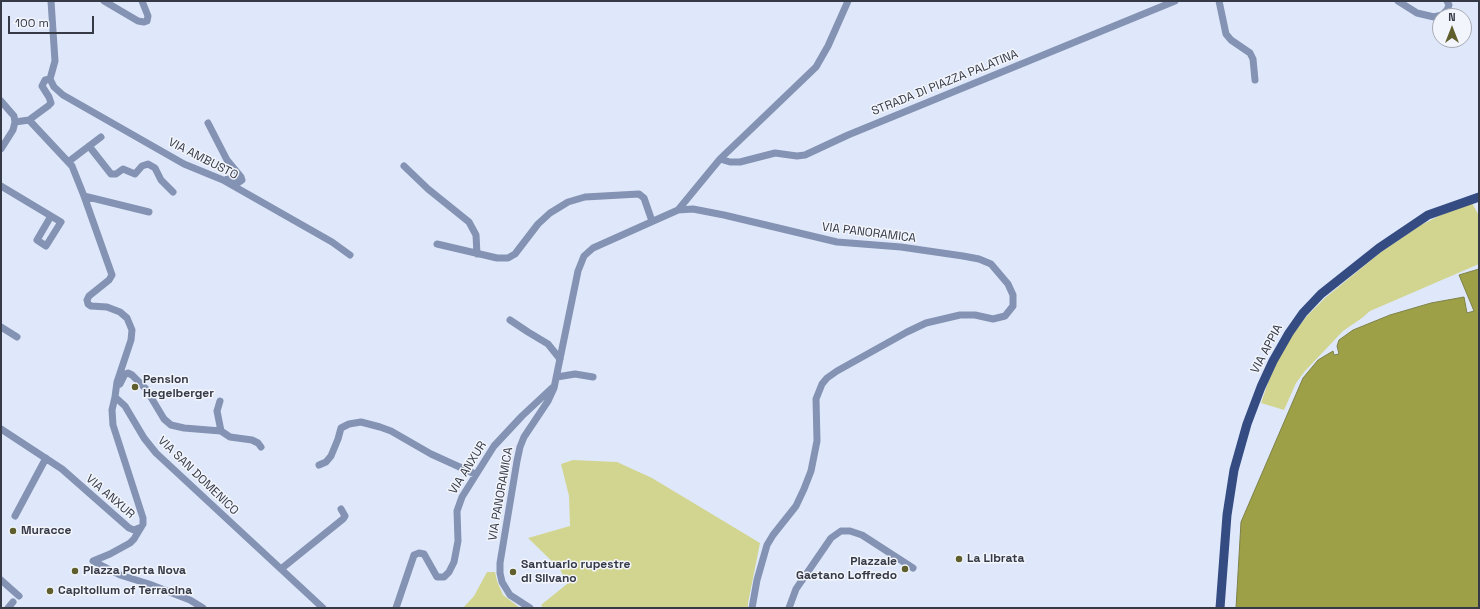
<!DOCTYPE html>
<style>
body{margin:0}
#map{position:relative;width:1480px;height:609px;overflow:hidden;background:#dfe8fa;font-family:"Space Grotesk",sans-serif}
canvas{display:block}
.frame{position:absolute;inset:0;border:2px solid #353a46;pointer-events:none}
.north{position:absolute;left:1432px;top:8px;width:40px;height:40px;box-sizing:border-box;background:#f2f5fb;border:1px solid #a6aab3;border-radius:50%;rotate:0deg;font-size:11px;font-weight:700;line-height:16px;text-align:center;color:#353a46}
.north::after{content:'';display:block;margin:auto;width:14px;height:18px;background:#5e5f2c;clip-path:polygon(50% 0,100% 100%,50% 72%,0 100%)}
.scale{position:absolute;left:8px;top:16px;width:86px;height:18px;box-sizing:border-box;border:2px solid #353a46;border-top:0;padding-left:5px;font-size:12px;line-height:14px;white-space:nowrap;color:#353a46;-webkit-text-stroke:3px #f2f5fb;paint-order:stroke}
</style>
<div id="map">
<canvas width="1480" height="609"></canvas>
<div class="frame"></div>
<div class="north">N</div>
<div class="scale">100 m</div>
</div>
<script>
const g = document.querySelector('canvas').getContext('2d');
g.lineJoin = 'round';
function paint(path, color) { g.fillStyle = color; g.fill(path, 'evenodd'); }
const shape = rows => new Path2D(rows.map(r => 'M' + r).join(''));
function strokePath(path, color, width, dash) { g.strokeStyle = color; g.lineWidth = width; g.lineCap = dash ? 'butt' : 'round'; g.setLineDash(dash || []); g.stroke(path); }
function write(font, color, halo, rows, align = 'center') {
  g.font = font + ' "Space Grotesk",sans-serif'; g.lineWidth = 3; g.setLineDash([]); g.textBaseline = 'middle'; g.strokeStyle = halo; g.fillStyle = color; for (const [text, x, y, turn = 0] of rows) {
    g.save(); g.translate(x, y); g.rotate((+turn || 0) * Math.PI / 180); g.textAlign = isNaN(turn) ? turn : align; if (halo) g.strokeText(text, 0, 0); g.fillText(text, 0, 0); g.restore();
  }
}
const green = shape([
 [1472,203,1479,216,1479,264,1370,311,1362,318,1343,331,1305,371,1296,383,1284,410,1261,403,1269,380,1285,344,1307,316,1325,298,1381,252,1421,225,1447,212],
 [573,460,617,462,652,478,760,543,748,603,748,608,543,608,541,605,567,584,560,569,528,538,570,526,569,496,561,464],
 [487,572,495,572,497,581,503,595,520,608,463,608,474,596]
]);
const water = shape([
 [1479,269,1479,608,1236,608,1241,522,1303,378,1318,360,1333,351,1334,355,1339,354,1337,346,1339,340,1353,330,1390,315,1431,303,1464,297,1467,313,1474,311,1459,275,1479,269]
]);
const minor = shape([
 [104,1,138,21,144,22,147,21,148,16,142,1],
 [1219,1,1226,34,1231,40,1250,53,1253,59,1255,80],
 [1398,1,1417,13,1434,17,1442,15,1447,10,1449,5,1447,1],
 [50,79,54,87,63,95,184,164,223,180,332,242,350,255],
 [1,101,14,116,15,122,13,130,1,149],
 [29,120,48,106,51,103,49,97,42,86,45,80,50,79,55,61,51,1],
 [15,122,29,120,72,166,84,196,112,275,109,280,89,296,87,300,88,304,91,306,107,307,120,312,127,318,132,330,131,340,117,382,115,397],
 [208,123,227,160,241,177,242,180,239,182,227,179],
 [89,146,111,174,116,174,123,169,135,174,142,166,148,164,155,168,161,180,173,192],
 [720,159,730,162,740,162,775,153,797,156,805,155,848,135,1175,1],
 [68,162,101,137],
 [404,166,428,189,469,222,476,235,477,254],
 [1,186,61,222,46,246,37,240,51,216],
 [84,196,149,212],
 [678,210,720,159,816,67,828,46,848,1],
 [437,244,497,258,508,258,515,254,538,224,550,213,568,202,585,197,639,194,644,198,652,221],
 [510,320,528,332,548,344,560,359],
 [1,327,17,337],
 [557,377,575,374,593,377],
 [120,384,125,374,128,373,132,375,146,389,164,419,171,425,184,428,221,431,230,437,252,440,258,443,261,447],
 [220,401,217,411,221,431],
 [1,429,62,469,129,528,134,530,139,528],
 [319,465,326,462,331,456,338,439,341,428,349,424,361,422,380,427,391,431,431,454,475,474],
 [15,516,46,458],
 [281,569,343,519,345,516,341,509],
 [1,580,19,596],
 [8,608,13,602],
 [203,608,190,600,149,584,120,575,93,561,110,554,130,543,134,539,143,524,143,518,113,425,112,410,115,397,125,406,144,438,156,453,323,608],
 [396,608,414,555,419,553,424,554,437,577,444,577,449,572,454,562,458,541,457,511,462,497,494,446,522,416,552,388],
 [530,608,510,595,502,582,500,573,500,563,517,461,520,447,524,437,548,401,554,388,578,271,584,256,593,248,678,210,693,209,724,215,837,242,901,247,963,256,979,259,991,264,1008,284,1013,295,1013,306,1005,316,993,319,975,315,960,315,926,323,907,332,837,371,827,378,822,384,816,399,817,441,811,471,804,489,796,506,773,535,767,545,757,580,752,608],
 [789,608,796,589,831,538,841,531,850,531,862,535,913,568]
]);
const major = shape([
 [1220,608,1227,515,1234,470,1247,424,1261,387,1273,361,1289,333,1303,313,1321,294,1379,248,1428,215,1479,197]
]);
const markers = [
 [135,387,4,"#5e5f2c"],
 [13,531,4,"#5e5f2c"],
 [959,559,4,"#5e5f2c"],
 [905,569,4,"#5e5f2c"],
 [75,571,4,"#5e5f2c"],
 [513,572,4,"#5e5f2c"],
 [50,591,4,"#5e5f2c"]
];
const streetNames = [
 ["STRADA DI PIAZZA PALATINA",945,83,-22],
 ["VIA AMBUSTO",203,159,27],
 ["VIA PANORAMICA",869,233,7],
 ["VIA APPIA",1267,349,-62],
 ["VIA ANXUR",468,468,-58],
 ["VIA SAN DOMENICO",198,476,44],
 ["VIA PANORAMICA",501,494,-80],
 ["VIA ANXUR",110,497,41]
];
const poiNames = [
 ["Pension",143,380],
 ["Hegelberger",143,394],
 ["Muracce",21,531],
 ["La Librata",967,559],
 ["Piazzale",897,562,"right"],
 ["Gaetano Loffredo",897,576,"right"],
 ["Santuario rupestre",521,565],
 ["di Silvano",521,579],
 ["Piazza Porta Nova",83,571],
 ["Capitolium of Terracina",58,591]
];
paint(green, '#d2d58f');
paint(water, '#9ea047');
strokePath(water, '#7e8147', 1);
strokePath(minor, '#8493b3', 7);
strokePath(major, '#354c83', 9);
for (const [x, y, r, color] of markers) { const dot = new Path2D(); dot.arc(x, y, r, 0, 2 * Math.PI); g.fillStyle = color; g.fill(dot); strokePath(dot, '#f2f5fb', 1.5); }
write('12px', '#353a46', '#f2f5fb', streetNames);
write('bold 12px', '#353a46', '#f2f5fb', poiNames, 'left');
</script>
